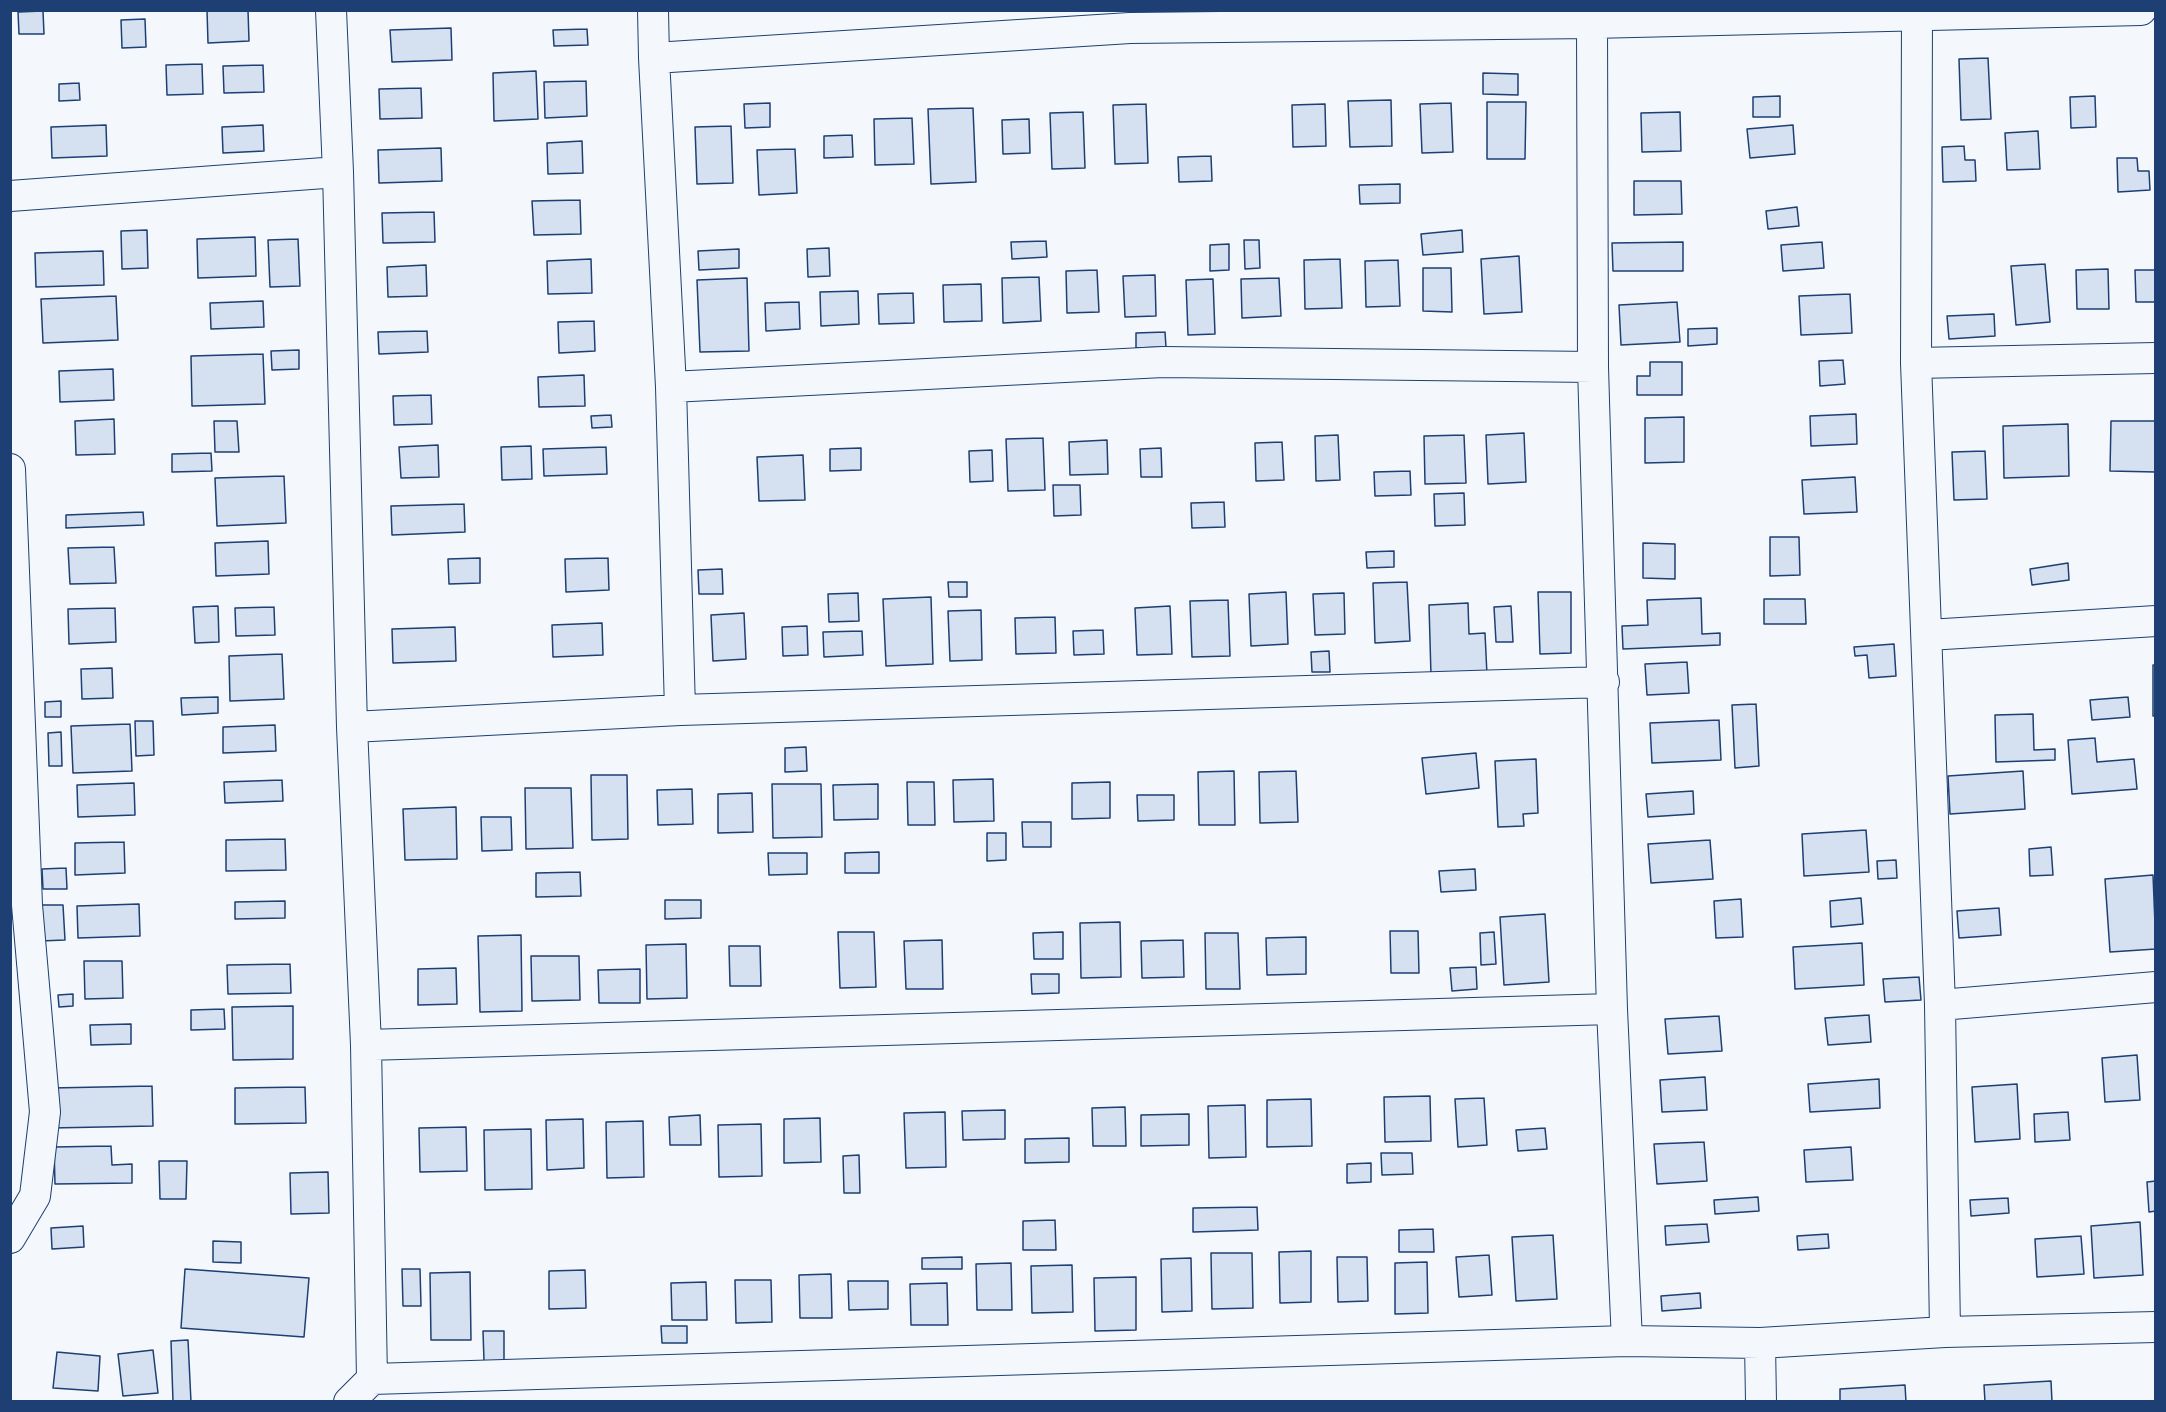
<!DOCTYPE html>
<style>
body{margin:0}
#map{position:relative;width:2166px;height:1412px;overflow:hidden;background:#f4f7fb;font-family:"Asap Condensed",sans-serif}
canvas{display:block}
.frame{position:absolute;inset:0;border:12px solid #1d3f73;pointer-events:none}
</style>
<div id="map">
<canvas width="2166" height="1412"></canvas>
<div class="frame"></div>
</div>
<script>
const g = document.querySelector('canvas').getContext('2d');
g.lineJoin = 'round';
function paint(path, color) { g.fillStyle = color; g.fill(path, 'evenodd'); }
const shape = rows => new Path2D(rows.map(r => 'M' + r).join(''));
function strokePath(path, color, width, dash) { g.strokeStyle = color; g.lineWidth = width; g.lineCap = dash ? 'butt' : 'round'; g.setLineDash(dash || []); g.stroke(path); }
const building = shape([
 [207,10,248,10,249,41,208,43,207,10],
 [43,11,44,34,19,34,18,12,43,11],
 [145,19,146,47,122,48,121,20,145,19],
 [451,28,452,60,392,62,390,30,451,28],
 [587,29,588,45,554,46,553,30,587,29],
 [1988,58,1991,119,1961,120,1959,59,1988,58],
 [202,64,203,94,167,95,166,65,202,64],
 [263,65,264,92,224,93,223,66,263,65],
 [536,71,538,119,494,121,493,73,536,71],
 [1483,73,1518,74,1518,95,1483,94,1483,73],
 [586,81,587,116,545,118,544,82,586,81],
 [79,83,80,100,59,101,59,84,79,83],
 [421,88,422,118,380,119,379,89,421,88],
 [1780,96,1780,117,1753,117,1753,97,1780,96],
 [2095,96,2096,127,2071,128,2070,97,2095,96],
 [1391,100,1392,146,1350,147,1348,101,1391,100],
 [1487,102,1526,102,1525,159,1487,159,1487,102],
 [770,103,770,127,745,128,744,104,770,103],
 [1451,103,1453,152,1422,153,1420,104,1451,103],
 [1146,104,1148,163,1115,164,1113,105,1146,104],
 [1325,104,1326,146,1293,147,1292,105,1325,104],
 [973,108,976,182,931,184,928,109,973,108],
 [1083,112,1085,168,1052,169,1050,113,1083,112],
 [1680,112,1681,151,1642,152,1641,113,1680,112],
 [912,118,914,164,875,165,874,119,912,118],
 [1029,119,1030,153,1003,154,1002,120,1029,119],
 [106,125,107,156,52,158,51,127,106,125],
 [263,125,264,151,223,153,222,127,263,125],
 [1793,125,1795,154,1750,158,1747,129,1793,125],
 [731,126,733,183,697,184,695,127,731,126],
 [2038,131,2040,169,2007,170,2005,133,2038,131],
 [852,135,853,157,824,158,824,136,852,135],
 [582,141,583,173,548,174,547,143,582,141],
 [1964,146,1965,160,1975,160,1976,181,1943,182,1942,147,1964,146],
 [441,148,442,181,379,183,378,150,441,148],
 [795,149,797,193,759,195,757,150,795,149],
 [1211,156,1212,181,1179,182,1178,157,1211,156],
 [2117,158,2137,158,2138,171,2149,171,2150,190,2118,192,2117,158],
 [1634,181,1681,181,1682,214,1634,215,1634,181],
 [1400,184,1400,203,1360,204,1359,185,1400,184],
 [580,200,581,234,534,235,532,201,580,200],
 [1797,207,1799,226,1768,229,1766,211,1797,207],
 [434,212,435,242,383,243,382,213,434,212],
 [147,230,148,268,122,269,121,231,147,230],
 [1462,230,1463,252,1423,255,1421,234,1462,230],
 [255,237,256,276,198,278,197,239,255,237],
 [298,239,300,286,270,287,268,240,298,239],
 [1244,240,1259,240,1260,268,1245,269,1244,240],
 [1046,241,1047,257,1012,259,1011,242,1046,241],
 [1683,242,1683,271,1613,271,1612,243,1683,242],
 [1822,242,1824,268,1783,271,1781,245,1822,242],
 [1229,244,1229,270,1210,271,1210,245,1229,244],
 [829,248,830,276,808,277,807,249,829,248],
 [739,249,739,268,699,270,698,251,739,249],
 [103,251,104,285,36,287,35,253,103,251],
 [1519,256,1522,312,1484,314,1481,259,1519,256],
 [591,259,592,293,548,294,547,261,591,259],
 [1340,259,1342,308,1305,309,1304,260,1340,259],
 [1398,260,1400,306,1366,307,1365,261,1398,260],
 [2045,264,2050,322,2016,325,2011,266,2045,264],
 [426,265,427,296,388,297,387,267,426,265],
 [1423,268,1451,268,1452,312,1423,311,1423,268],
 [2108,269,2109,309,2077,309,2076,270,2108,269],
 [1097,270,1099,312,1067,313,1066,271,1097,270],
 [2135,270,2156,270,2156,302,2136,302,2135,270],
 [1155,275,1156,316,1125,317,1123,276,1155,275],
 [1039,277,1041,321,1003,323,1002,278,1039,277],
 [747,278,749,351,700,352,697,280,747,278],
 [1279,278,1281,316,1242,318,1241,279,1279,278],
 [1213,279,1215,334,1188,335,1186,280,1213,279],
 [981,284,982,321,944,322,943,285,981,284],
 [858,291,859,324,821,326,820,292,858,291],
 [913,293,914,323,879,324,878,294,913,293],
 [1850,294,1852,333,1801,335,1799,296,1850,294],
 [116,296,118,340,43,343,41,299,116,296],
 [263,301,264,327,211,329,210,303,263,301],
 [799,302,800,329,766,331,765,303,799,302],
 [1677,302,1680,342,1621,345,1619,305,1677,302],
 [1994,314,1995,336,1949,339,1947,316,1994,314],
 [594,321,595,351,559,353,558,322,594,321],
 [1717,328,1717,344,1688,346,1688,329,1717,328],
 [427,331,428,352,379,354,378,332,427,331],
 [1165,332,1166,347,1136,348,1136,333,1165,332],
 [299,350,299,369,272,370,271,351,299,350],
 [263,354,265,404,192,406,191,356,263,354],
 [1843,360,1845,384,1820,386,1819,361,1843,360],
 [1650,362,1682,362,1682,395,1637,395,1637,376,1650,376,1650,362],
 [113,369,114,400,60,402,59,371,113,369],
 [584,375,585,406,539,407,538,377,584,375],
 [431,395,432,424,394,425,393,396,431,395],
 [1856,414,1857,444,1811,446,1810,416,1856,414],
 [611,415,612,427,592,428,591,416,611,415],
 [1684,417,1684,462,1645,463,1645,418,1684,417],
 [114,419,115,454,76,455,75,421,114,419],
 [214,421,237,421,239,452,215,452,214,421],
 [2111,421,2156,421,2156,472,2110,471,2111,421],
 [2068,424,2069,476,2004,478,2003,426,2068,424],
 [1524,433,1526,482,1488,484,1486,435,1524,433],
 [1338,435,1340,480,1316,481,1315,436,1338,435],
 [1464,435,1466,483,1425,484,1424,436,1464,435],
 [1043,438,1045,490,1008,491,1006,439,1043,438],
 [1107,440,1108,474,1070,475,1069,442,1107,440],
 [1282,442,1284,480,1256,481,1255,443,1282,442],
 [438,445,439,477,401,478,399,447,438,445],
 [531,446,532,479,502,480,501,447,531,446],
 [606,447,607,474,544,476,543,449,606,447],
 [861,448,861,470,830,471,830,449,861,448],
 [1161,448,1162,477,1141,477,1140,449,1161,448],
 [992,450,993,481,970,482,969,451,992,450],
 [1985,451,1987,499,1954,500,1952,452,1985,451],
 [211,453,212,471,172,472,172,454,211,453],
 [803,455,805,500,759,501,757,457,803,455],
 [1410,471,1411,495,1375,496,1374,472,1410,471],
 [284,476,286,523,217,526,215,478,284,476],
 [1855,477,1857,512,1804,514,1802,480,1855,477],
 [1053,485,1080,485,1081,515,1054,516,1053,485],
 [1464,493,1465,525,1435,526,1434,494,1464,493],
 [1224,502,1225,527,1192,528,1191,503,1224,502],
 [464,504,465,532,392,535,391,506,464,504],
 [143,512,144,525,66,528,66,515,143,512],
 [1770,537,1799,537,1800,575,1770,576,1770,537],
 [268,541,269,574,216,576,215,543,268,541],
 [1643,543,1675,544,1675,579,1643,578,1643,543],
 [114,547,116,583,70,584,68,548,114,547],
 [1394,551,1394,567,1367,568,1366,552,1394,551],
 [480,558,480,583,449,584,448,559,480,558],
 [608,558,609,590,566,592,565,559,608,558],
 [2068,563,2069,580,2032,585,2030,569,2068,563],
 [722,569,723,594,699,594,698,570,722,569],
 [948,582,967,582,967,597,949,597,948,582],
 [1407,582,1410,641,1375,643,1373,583,1407,582],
 [1286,592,1288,644,1251,646,1249,594,1286,592],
 [1538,592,1571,592,1571,653,1540,654,1538,592],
 [858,593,859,621,829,622,828,594,858,593],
 [1344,593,1345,634,1315,635,1313,594,1344,593],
 [931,597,933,664,886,666,883,599,931,597],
 [1701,598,1702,634,1720,633,1720,645,1623,649,1622,626,1648,625,1647,600,1701,598],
 [1764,599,1805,599,1806,624,1764,624,1764,599],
 [1228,600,1230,656,1192,657,1190,601,1228,600],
 [1468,603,1469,634,1485,633,1487,675,1431,676,1429,605,1468,603],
 [218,606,219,642,195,643,193,607,218,606],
 [1170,606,1172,654,1137,655,1135,608,1170,606],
 [1511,606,1513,642,1496,642,1494,607,1511,606],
 [274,607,275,635,236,636,235,608,274,607],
 [115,608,116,642,69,644,68,609,115,608],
 [981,610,982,660,950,661,948,611,981,610],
 [744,613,746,659,713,661,711,615,744,613],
 [1055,617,1056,653,1016,654,1015,618,1055,617],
 [602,623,603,655,553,657,552,625,602,623],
 [807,626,808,655,783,656,782,627,807,626],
 [455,627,456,661,393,663,392,629,455,627],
 [1103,630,1104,654,1074,655,1073,631,1103,630],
 [862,631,863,655,824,657,823,632,862,631],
 [1894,644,1896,676,1869,678,1867,655,1855,656,1854,647,1894,644],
 [1329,651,1330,672,1312,672,1311,652,1329,651],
 [282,654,284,699,230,701,229,656,282,654],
 [1687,662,1689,693,1647,695,1645,664,1687,662],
 [2153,665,2156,665,2156,716,2153,716,2153,665],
 [112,668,113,698,82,699,81,669,112,668],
 [218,697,218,713,182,715,181,698,218,697],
 [2128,697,2130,717,2092,720,2090,700,2128,697],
 [61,701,61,717,45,717,45,702,61,701],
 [1756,704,1759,766,1735,768,1732,705,1756,704],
 [2033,714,2034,750,2055,749,2055,760,1996,762,1995,715,2033,714],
 [1719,720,1721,760,1652,763,1650,723,1719,720],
 [135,721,153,721,154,755,136,756,135,721],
 [130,724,132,771,73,773,71,726,130,724],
 [275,725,276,751,223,753,223,727,275,725],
 [61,732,62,766,49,766,48,733,61,732],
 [2095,738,2097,762,2134,759,2137,789,2072,794,2068,740,2095,738],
 [806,747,807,771,785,772,785,748,806,747],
 [1476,753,1479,788,1426,794,1422,758,1476,753],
 [1536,759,1538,813,1523,814,1524,826,1498,827,1495,761,1536,759],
 [1234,771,1235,825,1199,825,1198,772,1234,771],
 [1296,771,1298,822,1260,823,1259,772,1296,771],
 [2023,771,2025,809,1950,814,1948,776,2023,771],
 [591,775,627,775,628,839,592,840,591,775],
 [993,779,994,821,954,822,953,780,993,779],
 [282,780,283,801,225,803,224,782,282,780],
 [907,782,934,782,935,825,908,825,907,782],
 [1110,782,1110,818,1072,819,1072,783,1110,782],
 [134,783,135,815,78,817,77,785,134,783],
 [772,784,821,784,822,837,773,838,772,784],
 [878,784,878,819,834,820,833,785,878,784],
 [525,788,571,788,573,848,526,849,525,788],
 [692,789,693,824,658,825,657,790,692,789],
 [1693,791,1694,814,1648,817,1646,794,1693,791],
 [752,793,753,832,718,833,718,794,752,793],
 [1137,795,1174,795,1174,820,1138,821,1137,795],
 [456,807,457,859,405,860,403,809,456,807],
 [481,817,511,817,512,850,482,851,481,817],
 [1022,822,1051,822,1051,847,1023,847,1022,822],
 [1866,830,1869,872,1804,876,1802,834,1866,830],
 [987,833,1006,833,1006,860,987,861,987,833],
 [285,839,286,870,226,871,226,840,285,839],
 [1710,840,1713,879,1651,883,1648,844,1710,840],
 [124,842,125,873,75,875,75,843,124,842],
 [2051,847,2053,875,2030,876,2029,849,2051,847],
 [879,852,879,873,845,873,845,853,879,852],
 [768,853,807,853,807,874,769,875,768,853],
 [1896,860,1897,878,1878,879,1877,861,1896,860],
 [66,868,67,889,43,889,42,869,66,868],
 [1475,869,1476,890,1441,892,1439,871,1475,869],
 [580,872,581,896,536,897,536,873,580,872],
 [2153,875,2156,949,2110,952,2105,879,2153,875],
 [1861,898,1863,924,1831,927,1830,901,1861,898],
 [1741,899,1743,937,1716,938,1714,901,1741,899],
 [665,900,701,900,701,918,665,919,665,900],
 [285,901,285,918,235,919,235,902,285,901],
 [139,904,140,936,78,938,77,906,139,904],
 [39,905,63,905,65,940,40,941,39,905],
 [1999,908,2001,935,1959,938,1957,911,1999,908],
 [1545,914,1549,982,1504,985,1500,917,1545,914],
 [1120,922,1121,977,1081,978,1080,923,1120,922],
 [1390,931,1418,931,1419,973,1391,973,1390,931],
 [838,932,874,932,876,987,840,988,838,932],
 [1063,932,1063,959,1034,959,1033,933,1063,932],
 [1494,932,1496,964,1481,965,1480,933,1494,932],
 [1205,933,1238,933,1240,989,1206,989,1205,933],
 [521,935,522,1011,480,1012,478,936,521,935],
 [1306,937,1306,974,1267,975,1266,938,1306,937],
 [942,940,943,989,906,989,904,941,942,940],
 [1183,940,1184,977,1142,978,1141,941,1183,940],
 [1862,943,1864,985,1795,989,1793,947,1862,943],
 [686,944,687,998,647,999,646,945,686,944],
 [729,946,760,946,761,986,730,986,729,946],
 [531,956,579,956,580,1000,532,1001,531,956],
 [84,961,122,961,123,998,85,999,84,961],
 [290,964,291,993,228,994,227,965,290,964],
 [1476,967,1477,989,1452,991,1450,968,1476,967],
 [456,968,457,1004,418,1005,418,969,456,968],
 [640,969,640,1003,599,1003,598,970,640,969],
 [1031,974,1059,974,1059,993,1032,994,1031,974],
 [1919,977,1921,1000,1885,1002,1883,979,1919,977],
 [73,994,73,1006,59,1007,58,995,73,994],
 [293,1006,293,1059,233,1060,232,1007,293,1006],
 [224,1009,225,1029,191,1030,191,1010,224,1009],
 [1869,1015,1871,1042,1828,1045,1825,1018,1869,1015],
 [1719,1016,1722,1051,1668,1054,1665,1019,1719,1016],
 [131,1024,131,1044,91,1045,90,1025,131,1024],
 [2137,1055,2140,1100,2105,1102,2102,1058,2137,1055],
 [1705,1077,1707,1110,1662,1112,1660,1080,1705,1077],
 [1879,1079,1880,1108,1810,1112,1808,1084,1879,1079],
 [2017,1084,2020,1139,1975,1142,1972,1087,2017,1084],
 [152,1086,153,1126,51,1128,51,1088,152,1086],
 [305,1087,306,1123,235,1124,235,1088,305,1087],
 [1430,1096,1431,1141,1385,1142,1384,1097,1430,1096],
 [1484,1098,1487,1145,1458,1147,1455,1099,1484,1098],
 [1311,1099,1312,1146,1267,1147,1267,1100,1311,1099],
 [1245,1105,1246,1157,1209,1158,1208,1106,1245,1105],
 [1125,1107,1126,1146,1093,1146,1092,1108,1125,1107],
 [1005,1110,1005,1139,963,1140,962,1111,1005,1110],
 [945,1112,946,1167,906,1168,904,1113,945,1112],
 [2068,1112,2070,1140,2035,1142,2034,1114,2068,1112],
 [1189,1114,1189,1145,1141,1146,1141,1115,1189,1114],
 [700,1115,701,1145,670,1145,669,1117,700,1115],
 [820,1118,821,1162,784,1163,784,1119,820,1118],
 [583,1119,584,1168,547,1170,546,1120,583,1119],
 [643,1121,644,1177,607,1178,606,1122,643,1121],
 [761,1124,762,1176,719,1177,718,1125,761,1124],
 [466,1127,467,1171,420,1172,419,1128,466,1127],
 [1545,1128,1547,1149,1518,1151,1516,1130,1545,1128],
 [531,1129,532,1189,485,1190,484,1130,531,1129],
 [1069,1138,1069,1162,1025,1163,1025,1139,1069,1138],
 [1704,1142,1707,1181,1657,1184,1654,1144,1704,1142],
 [111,1146,112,1165,132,1164,132,1183,55,1184,54,1147,111,1146],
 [1851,1147,1853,1180,1806,1182,1804,1150,1851,1147],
 [1381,1153,1412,1153,1413,1174,1382,1175,1381,1153],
 [859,1155,860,1193,844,1193,843,1156,859,1155],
 [159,1161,187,1161,186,1199,160,1199,159,1161],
 [1371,1163,1371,1182,1347,1183,1347,1164,1371,1163],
 [328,1172,329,1213,291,1214,290,1173,328,1172],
 [2156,1181,2156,1211,2149,1212,2147,1182,2156,1181],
 [1758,1197,1759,1211,1715,1214,1714,1200,1758,1197],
 [2008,1198,2009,1213,1971,1216,1970,1200,2008,1198],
 [1257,1207,1258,1230,1193,1232,1193,1208,1257,1207],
 [1055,1220,1056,1250,1023,1250,1023,1221,1055,1220],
 [2140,1222,2143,1275,2094,1278,2091,1226,2140,1222],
 [1707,1224,1709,1242,1666,1245,1665,1226,1707,1224],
 [83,1226,84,1247,52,1249,51,1228,83,1226],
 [1433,1229,1434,1252,1399,1252,1399,1230,1433,1229],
 [1828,1234,1829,1248,1798,1250,1797,1236,1828,1234],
 [1553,1235,1557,1299,1516,1301,1512,1237,1553,1235],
 [2081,1236,2084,1274,2037,1277,2035,1239,2081,1236],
 [213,1241,241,1242,241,1263,213,1262,213,1241],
 [1311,1251,1311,1302,1280,1303,1279,1252,1311,1251],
 [1211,1253,1252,1253,1253,1308,1212,1309,1211,1253],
 [1489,1255,1492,1295,1459,1297,1456,1257,1489,1255],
 [962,1257,962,1269,922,1269,922,1258,962,1257],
 [1337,1257,1367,1257,1368,1301,1338,1302,1337,1257],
 [1191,1258,1192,1311,1162,1312,1161,1259,1191,1258],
 [1427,1262,1428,1313,1395,1314,1395,1263,1427,1262],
 [1011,1263,1012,1310,977,1310,976,1264,1011,1263],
 [1072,1265,1073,1312,1032,1313,1031,1266,1072,1265],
 [185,1269,309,1278,304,1337,181,1328,185,1269],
 [402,1269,420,1269,421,1306,403,1306,402,1269],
 [585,1270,586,1308,549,1309,549,1271,585,1270],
 [470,1272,471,1340,431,1340,430,1273,470,1272],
 [831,1274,832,1318,800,1318,799,1275,831,1274],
 [1136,1277,1136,1330,1095,1331,1094,1278,1136,1277],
 [735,1280,771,1280,772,1322,736,1323,735,1280],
 [848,1281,888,1281,888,1309,849,1310,848,1281],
 [706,1282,707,1320,672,1320,671,1283,706,1282],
 [947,1283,948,1325,911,1325,910,1284,947,1283],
 [1700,1293,1701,1308,1662,1311,1661,1296,1700,1293],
 [661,1326,687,1326,687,1343,662,1343,661,1326],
 [483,1331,504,1331,504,1361,484,1361,483,1331],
 [188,1340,191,1402,173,1402,171,1341,188,1340],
 [153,1350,158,1393,123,1396,118,1354,153,1350],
 [57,1352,100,1356,98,1391,53,1388,57,1352],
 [2051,1381,2052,1402,1985,1402,1984,1385,2051,1381],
 [1905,1385,1906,1402,1840,1402,1840,1389,1905,1385]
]);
const street = shape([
 [331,10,338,172,352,727,366,1045,372,1379],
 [653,10,654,58,671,387,680,710],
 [1917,10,1916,363,1940,1005,1945,1332],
 [1592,23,1593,367,1612,1009,1627,1341],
 [654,58,1130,28,1592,23,2141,10],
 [10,196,338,172],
 [1916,363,2156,358],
 [671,387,1163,362,1593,367],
 [10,469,27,905,45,1112,35,1196,10,1238],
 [1928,635,2156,621],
 [352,727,680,710,1604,682],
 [1940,1005,2156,987],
 [366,1045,1612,1009],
 [1760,1343,1761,1402],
 [349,1402,372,1379,1627,1341,1760,1343,1945,1332,2156,1327]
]);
paint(building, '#d5e0f0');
strokePath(building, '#1d3f73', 1.5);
strokePath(street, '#1d3f73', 32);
strokePath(street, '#f4f7fb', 30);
</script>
